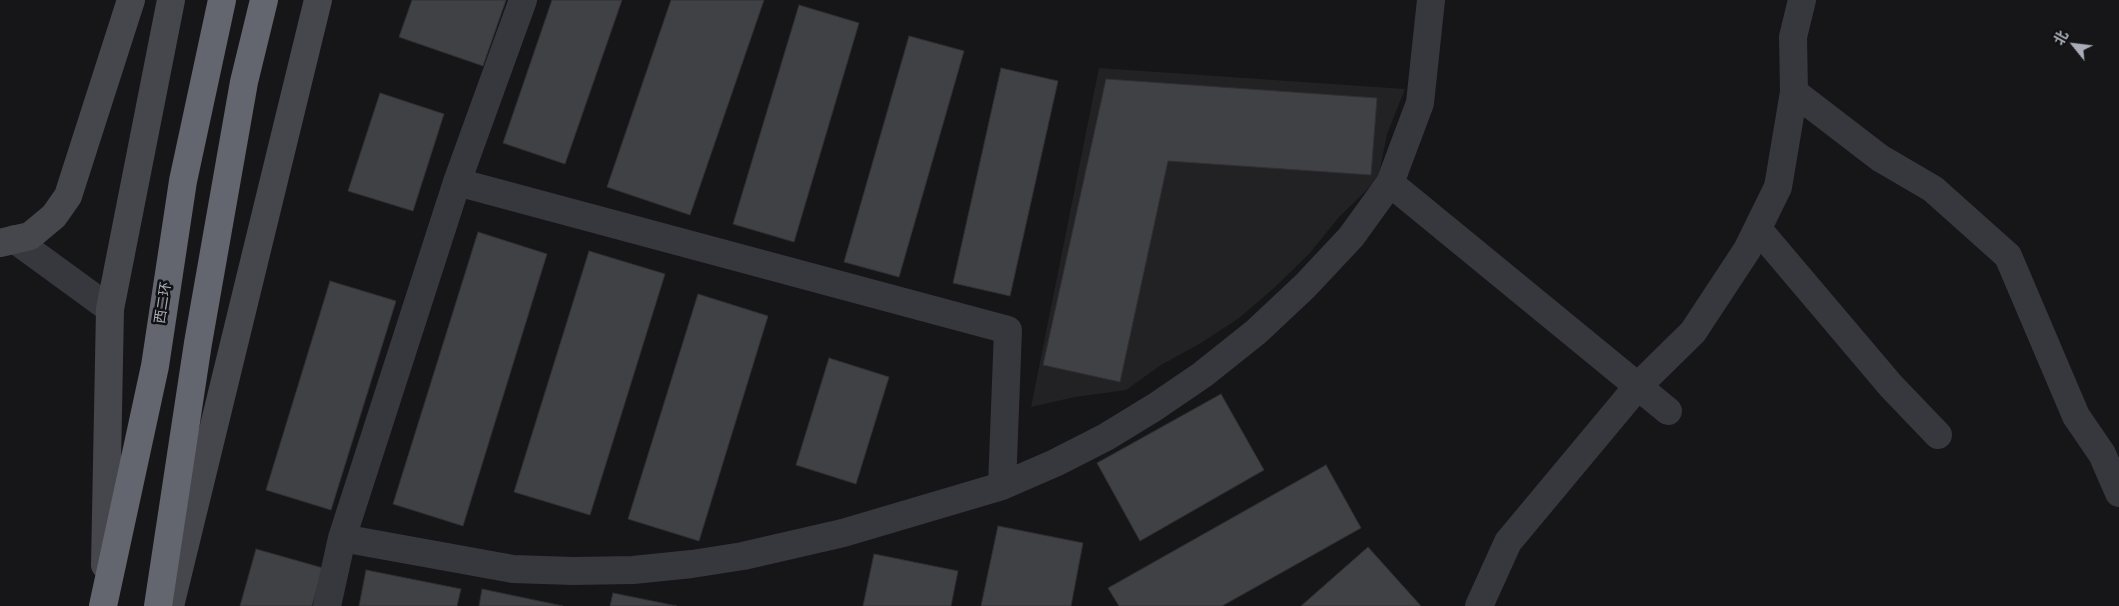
<!DOCTYPE html>
<meta charset="utf-8">
<style>
body{margin:0}
#map{position:relative;width:2119px;height:606px;overflow:hidden;background:#161618;font-family:"Titillium Web","Noto Sans SC",sans-serif}
canvas{display:block}
.north{position:absolute;left:2049px;top:20px;width:50px;height:50px;-webkit-text-stroke:4px #111113;paint-order:stroke;rotate:299deg;font-size:14px;font-weight:700;line-height:20px;text-align:center;color:#a8adb8}
.north::after{content:'';display:block;margin:auto;width:18px;height:22px;background:#a8adb8;clip-path:polygon(50% 0,100% 100%,50% 72%,0 100%)}
</style>
<div id="map">
<canvas width="2119" height="606"></canvas>
<div class="north">北</div>
</div>
<script>
const g = document.querySelector('canvas').getContext('2d');
g.lineJoin = 'round';
function paint(path, color) { g.fillStyle = color; g.fill(path, 'evenodd'); }
const shape = rows => new Path2D(rows.map(r => 'M' + r).join(''));
function strokePath(path, color, width, dash) { g.strokeStyle = color; g.lineWidth = width; g.lineCap = dash ? 'butt' : 'round'; g.setLineDash(dash || []); g.stroke(path); }
function write(font, color, halo, rows, align = 'center') {
  g.font = font + ' "Titillium Web","Noto Sans SC",sans-serif'; g.lineWidth = 5; g.setLineDash([]); g.textBaseline = 'middle'; g.strokeStyle = halo; g.fillStyle = color; for (const [text, x, y, turn = 0] of rows) {
    g.save(); g.translate(x, y); g.rotate((+turn || 0) * Math.PI / 180); g.textAlign = isNaN(turn) ? turn : align; if (halo) g.strokeText(text, 0, 0); g.fillText(text, 0, 0); g.restore();
  }
}
const built = shape([
 [1099,68,1405,89,1387,134,1378,179,1339,217,1309,254,1274,288,1239,318,1201,343,1161,365,1126,390,1075,397,1031,407]
]);
const building = shape([
 [412,0,506,0,483,66,399,37,412,0],
 [552,0,622,0,565,164,503,143,552,0],
 [671,0,764,0,690,215,607,187,671,0],
 [799,5,859,23,794,242,733,224,799,5],
 [909,36,964,51,899,277,844,262,909,36],
 [1001,68,1058,81,1010,296,953,283,1001,68],
 [1106,79,1377,98,1371,175,1168,161,1120,382,1043,365,1106,79],
 [380,93,444,114,413,211,348,191,380,93],
 [478,232,547,254,463,526,393,504,478,232],
 [589,251,665,274,590,515,514,492,589,251],
 [330,281,396,301,331,510,266,490,330,281],
 [698,294,768,316,699,541,628,519,698,294],
 [829,358,889,377,856,484,796,465,829,358],
 [1221,394,1264,470,1140,541,1097,463,1221,394],
 [1326,465,1361,528,1222,606,1119,606,1108,588,1326,465],
 [998,526,1083,543,1071,606,981,606,998,526],
 [1368,547,1421,606,1301,606,1368,547],
 [256,549,323,568,312,606,240,606,256,549],
 [874,554,958,571,951,606,863,606,874,554],
 [366,570,461,589,457,606,359,606,366,570],
 [482,589,563,606,479,606,482,589],
 [613,593,677,606,610,606,613,593]
]);
const street = shape([
 [1794,92,1880,158,1933,189,2008,256,2076,416,2102,454,2119,493],
 [457,182,1008,330,1002,486],
 [1390,183,1668,411],
 [1758,229,1891,386,1938,435],
 [14,239,110,309],
 [342,538,513,569,573,571,633,570,692,564,743,556,843,533,1002,486,1055,463,1106,437,1155,407,1202,375,1256,332,1305,286,1351,237,1390,183,1420,103,1431,0],
 [327,606,342,538,457,182,523,0],
 [1479,606,1508,542,1638,386,1693,332,1747,250,1778,187,1794,92,1793,37,1802,0]
]);
const secondary = shape([
 [0,243,30,236,54,216,68,196,131,0],
 [105,565,110,309,171,0],
 [170,606,318,0]
]);
const highway = shape([
 [103,606,155,366,183,181,222,0],
 [158,606,198,343,244,82,264,0]
]);
const streetNames = [
 ["西二环",164,303,-81]
];
paint(built, '#222225');
paint(building, '#404145');
strokePath(building, '#303034', 1);
strokePath(street, '#37383d', 28);
strokePath(secondary, '#45474d', 28);
strokePath(highway, '#63666e', 28);
write('14px', '#a8adb8', '#111113', streetNames);
</script>
